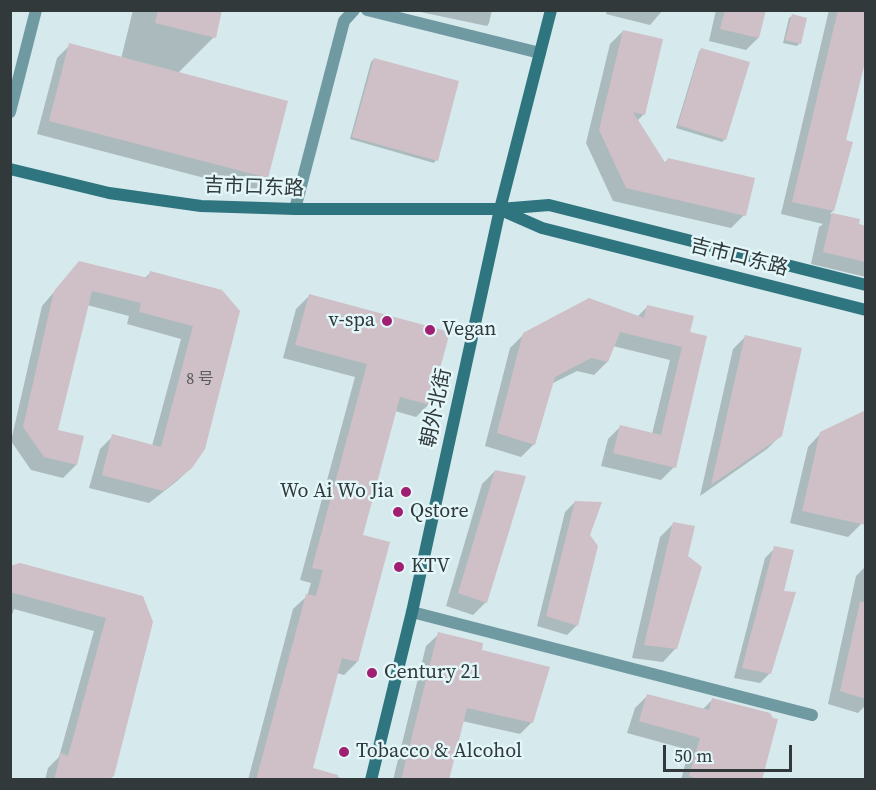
<!DOCTYPE html>
<meta charset="utf-8">
<style>
body{margin:0}
#map{position:relative;width:876px;height:790px;overflow:hidden;background:#d6e9ec;font-family:"Source Serif 4",serif}
canvas{display:block}
.frame{position:absolute;inset:0;border:12px solid #31393a;pointer-events:none}
.scale{position:absolute;left:663px;top:745px;width:129px;height:27px;box-sizing:border-box;border:3px solid #31393a;border-top:0;padding-left:8px;font-size:18px;line-height:21px;white-space:nowrap;color:#31393a;-webkit-text-stroke:4px #e3f6f9;paint-order:stroke}
</style>
<div id="map">
<canvas width="876" height="790"></canvas>
<div class="frame"></div>
<div class="scale">50 m</div>
</div>
<script>
const g = document.querySelector('canvas').getContext('2d');
g.lineJoin = 'round';
function paint(path, color) { g.fillStyle = color; g.fill(path, 'evenodd'); }
const shape = rows => new Path2D(rows.map(r => 'M' + r).join(''));
function strokePath(path, color, width, dash) { g.strokeStyle = color; g.lineWidth = width; g.lineCap = dash ? 'butt' : 'round'; g.setLineDash(dash || []); g.stroke(path); }
function write(font, color, halo, rows, align = 'center') {
  g.font = font + ' "Source Serif 4","Noto Sans SC",serif'; g.lineWidth = 5; g.setLineDash([]); g.textBaseline = 'middle'; g.strokeStyle = halo; g.fillStyle = color; for (const [text, x, y, turn = 0] of rows) {
    g.save(); g.translate(x, y); g.rotate((+turn || 0) * Math.PI / 180); g.textAlign = isNaN(turn) ? turn : align; if (halo) g.strokeText(text, 0, 0); g.fillText(text, 0, 0); g.restore();
  }
}
const shadow = shape([
 [133,10,221,10,214,37,178,73,267,177,254,191,37,134,57,58,70,45,121,59],
 [411,10,492,10,489,23,487,26],
 [607,10,663,10,650,25,606,14],
 [716,10,765,10,758,38,746,50,709,41],
 [829,10,866,10,833,211,830,214,858,220,857,226,866,227,866,277,811,264,819,227,823,224,781,214],
 [792,16,799,44,797,46,783,43,789,18],
 [623,31,661,40,643,115,637,121,664,164,668,159,744,215,731,228,613,201,586,143,610,44],
 [701,49,725,139,722,142,676,128,699,52],
 [374,59,436,160,434,163,350,139,371,62],
 [79,263,144,279,150,273,221,292,191,468,177,481,149,503,89,488,100,449,113,436,152,446,181,339,127,324,129,316,87,305,56,431,76,465,63,478,31,470,11,441,42,306],
 [309,296,429,404,416,417,395,411,362,536,357,662,344,675,337,673,311,770,341,778,341,780,248,780,293,609,307,596,311,583,300,580,355,377,283,358,296,309],
 [647,307,688,333,674,467,661,480,601,466,608,439,621,426,652,434,670,360,613,346,607,362,594,375,577,371,551,384,534,444,521,457,485,446,510,348,524,334,637,317],
 [746,336,781,435,767,449,700,496,733,349],
 [821,433,861,524,848,537,790,523,808,447],
 [495,471,486,602,473,615,446,606,482,484],
 [575,502,588,535,577,625,567,635,537,626,565,512],
 [673,524,686,557,676,648,663,662,632,658,660,537],
 [775,548,782,593,770,673,760,683,734,678,765,558],
 [866,566,866,705,858,713,828,704,856,576],
 [10,567,142,597,108,780,45,780,48,768,59,757,94,631,14,609,10,621],
 [439,634,480,651,532,722,520,734,462,721,448,780,393,780,426,646],
 [647,696,702,710,713,699,761,780,681,780,689,750,627,733,635,708]
]);
const building = shape([
 [158,10,222,10,216,38,155,23],
 [725,10,766,10,759,38,720,29],
 [838,10,866,10,866,58,846,140,853,142,834,211,792,202],
 [792,14,807,18,801,44,785,40],
 [623,30,663,39,645,115,633,112,666,164,668,158,755,178,746,216,626,188,599,130],
 [69,43,288,101,268,178,49,121],
 [701,48,750,62,726,140,678,125],
 [374,58,459,81,438,161,352,137],
 [832,213,860,219,859,224,866,226,866,262,823,252],
 [79,261,148,278,150,271,222,290,240,311,205,449,192,468,163,491,102,475,112,434,161,447,193,326,139,312,141,303,92,291,58,430,84,436,77,465,44,457,23,427,54,291],
 [309,294,450,332,430,405,400,397,363,535,390,542,358,662,342,658,313,768,338,775,337,780,256,780,306,594,316,596,323,570,312,568,367,364,295,345],
 [589,298,644,318,647,305,694,316,690,332,707,336,676,468,613,453,620,425,661,435,682,347,620,332,608,362,591,358,555,377,535,445,497,433,523,333],
 [745,335,802,348,782,436,711,485],
 [866,410,866,525,802,511,820,432],
 [495,470,526,476,487,603,458,593],
 [575,501,602,502,590,535,598,546,578,626,546,616],
 [673,522,695,526,688,556,702,567,677,649,644,645],
 [774,546,794,550,784,591,796,592,771,674,742,668],
 [20,563,143,596,153,622,114,776,108,780,54,780,61,753,68,756,106,618,10,592,10,566],
 [860,602,866,602,866,699,840,691],
 [438,632,483,643,482,650,550,667,533,723,467,708,449,780,401,780],
 [647,694,709,710,712,698,770,713,773,718,778,719,762,780,699,780,689,776,700,738,639,721]
]);
const street = shape([
 [367,10,540,53],
 [10,112,36,10],
 [295,209,344,21,354,10],
 [412,612,812,715]
]);
const secondary = shape([
 [10,169,109,193,201,206,295,209,500,209,549,205,866,285],
 [501,210,542,228,866,310],
 [371,780,412,612,500,209,551,10]
]);
const markers = [
 [387,321,6,"#a01f71"],
 [430,330,6,"#a01f71"],
 [406,492,6,"#a01f71"],
 [398,512,6,"#a01f71"],
 [399,567,6,"#a01f71"],
 [372,673,6,"#a01f71"],
 [344,752,6,"#a01f71"]
];
const numberNames = [
 ["8 号",200,380]
];
const streetNames = [
 ["吉市口东路",254,188,2],
 ["吉市口东路",739,258,14],
 ["朝外北街",437,408,-78]
];
const poiNames = [
 ["v-spa",375,321,"right"],
 ["Vegan",442,330],
 ["Wo Ai Wo Jia",394,492,"right"],
 ["Qstore",410,512],
 ["KTV",411,567],
 ["Century 21",384,673],
 ["Tobacco & Alcohol",356,752]
];
paint(shadow, '#0003');
paint(building, '#cfbfc6');
strokePath(street, '#6f9aa1', 12);
strokePath(secondary, '#2e757f', 12);
for (const [x, y, r, color] of markers) { const dot = new Path2D(); dot.arc(x, y, r, 0, 2 * Math.PI); g.fillStyle = color; g.fill(dot); strokePath(dot, '#e3f6f9', 2); }
write('16px', '#585a5d', null, numberNames);
write('20px', '#31393a', '#e3f6f9', streetNames);
write('20px', '#31393a', '#e3f6f9', poiNames, 'left');
</script>
